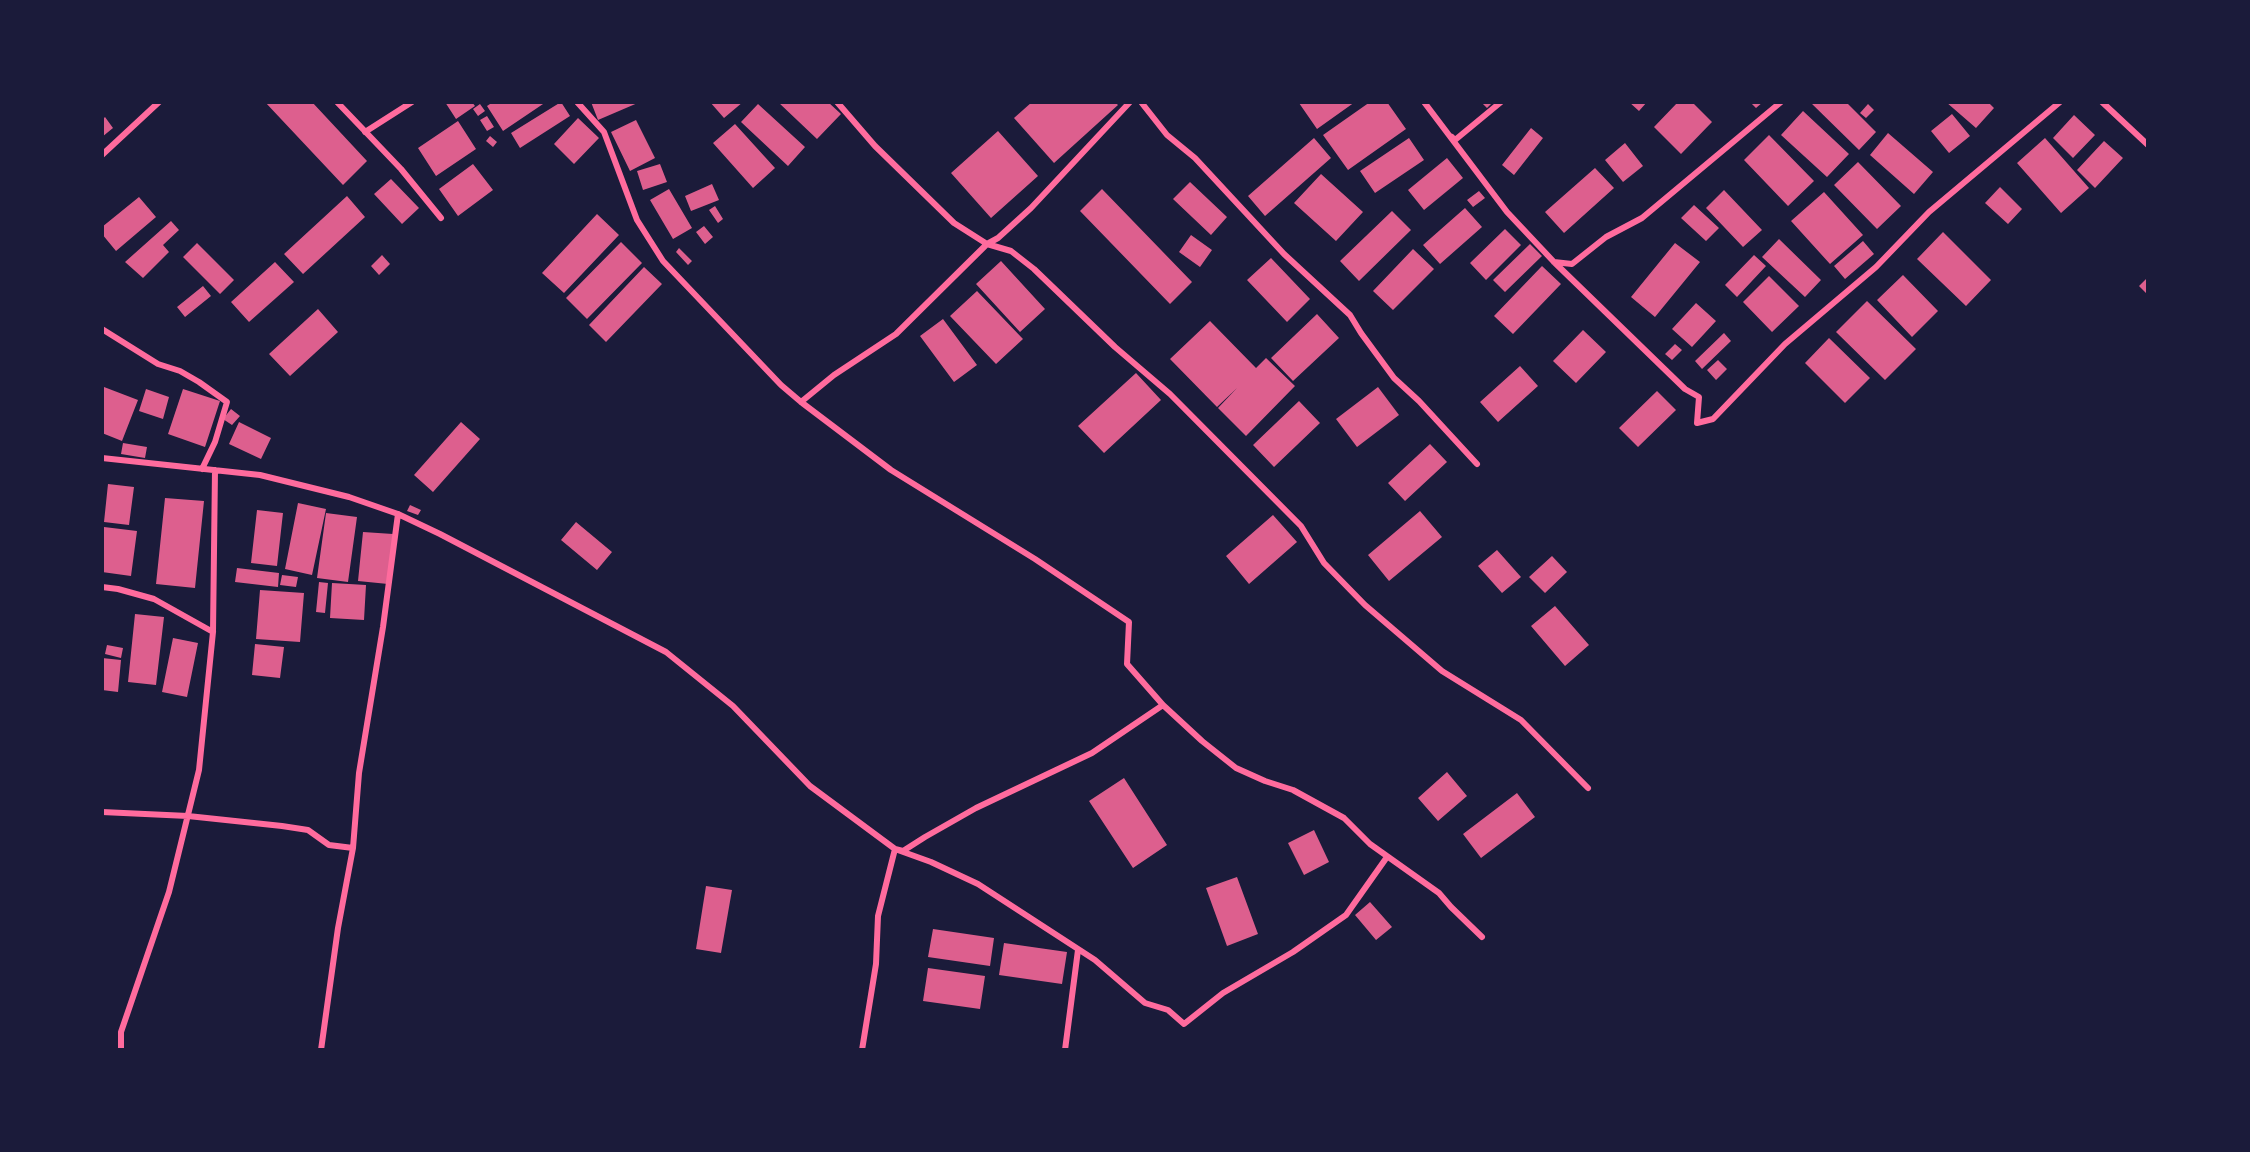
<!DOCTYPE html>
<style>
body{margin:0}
#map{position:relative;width:2250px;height:1152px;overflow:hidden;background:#1b1b3a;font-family:Jost,sans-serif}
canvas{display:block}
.frame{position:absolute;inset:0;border:104px solid #1b1b3a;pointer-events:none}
</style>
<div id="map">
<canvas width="2250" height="1152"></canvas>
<div class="frame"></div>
</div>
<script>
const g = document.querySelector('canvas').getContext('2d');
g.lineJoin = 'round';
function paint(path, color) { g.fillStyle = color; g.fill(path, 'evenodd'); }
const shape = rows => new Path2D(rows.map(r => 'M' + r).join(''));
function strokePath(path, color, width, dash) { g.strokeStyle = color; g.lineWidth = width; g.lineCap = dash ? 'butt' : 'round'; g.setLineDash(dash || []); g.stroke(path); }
const building = shape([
 [265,102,312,102,367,161,343,185],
 [445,102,472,102,475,106,456,119],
 [493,102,546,102,503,131,487,106],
 [561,102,570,116,520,148,511,133],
 [591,102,640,102,598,120],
 [710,102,743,102,724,118],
 [778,102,828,102,841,114,817,139],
 [1032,102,1115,102,1118,105,1054,163,1014,118],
 [1301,102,1355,102,1317,129,1299,103],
 [1370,102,1387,102,1406,129,1348,170,1323,135],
 [1481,102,1493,102,1487,108],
 [1629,102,1647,102,1639,111],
 [1678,102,1692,102,1712,122,1681,154,1654,127],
 [1750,102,1763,102,1756,108],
 [1810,102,1846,102,1876,132,1859,150],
 [1946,102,1988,102,1994,108,1976,128],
 [480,104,485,111,478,116,473,109],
 [758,104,805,147,788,166,741,122],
 [1868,104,1874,110,1866,118,1860,113],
 [1803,111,1849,154,1827,177,1781,135],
 [1952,114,1970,136,1949,153,1931,131],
 [2074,115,2095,135,2073,158,2053,138],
 [487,116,494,127,487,131,480,120],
 [105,117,113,128,102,137,102,120],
 [578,118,599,138,574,164,554,144],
 [636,120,655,158,630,171,611,132],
 [458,121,476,149,436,176,418,148],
 [735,124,775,168,753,188,713,143],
 [1531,128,1543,138,1514,175,1502,165],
 [998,131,1038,176,991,218,951,173],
 [1888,133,1933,172,1914,194,1870,155],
 [1769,135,1814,181,1788,206,1744,160],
 [490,136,497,142,493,147,486,141],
 [1314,138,1331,158,1265,216,1248,196],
 [1409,138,1424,160,1375,193,1360,171],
 [2045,138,2089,188,2061,213,2017,163],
 [2104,141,2123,158,2095,188,2077,170],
 [1625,143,1643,166,1623,182,1605,160],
 [1447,158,1463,178,1424,210,1408,190],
 [1858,162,1901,206,1877,229,1834,185],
 [473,164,493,190,458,216,439,189],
 [660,164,667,182,643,190,637,171],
 [1595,168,1614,188,1564,233,1545,212],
 [1321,174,1363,212,1336,241,1294,203],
 [391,179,419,208,402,224,374,194],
 [1190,182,1227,217,1211,235,1173,199],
 [712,184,719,200,691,211,685,196],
 [2000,187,2022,209,2008,224,1985,203],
 [669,189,692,228,673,239,650,200],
 [1102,189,1192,282,1170,304,1080,211],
 [1724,190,1762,230,1743,247,1706,208],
 [1479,191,1485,198,1473,207,1467,200],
 [1824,192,1863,235,1830,264,1791,221],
 [347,196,365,217,303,274,284,254],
 [139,197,156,217,116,251,102,234,102,227],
 [1694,205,1719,228,1706,241,1681,218],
 [715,206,723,219,718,223,709,210],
 [1465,208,1482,227,1440,264,1423,245],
 [1392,211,1411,230,1359,281,1340,261],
 [597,214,619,235,564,293,542,273],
 [171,221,179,230,163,245,169,252,143,278,125,262],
 [704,226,713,237,705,244,696,232],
 [1505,229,1521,245,1486,280,1470,263],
 [1943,232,1991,280,1966,306,1917,259],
 [1191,235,1212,250,1200,267,1179,252],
 [1779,239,1821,280,1805,297,1762,257],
 [1863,241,1874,254,1845,279,1834,266],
 [621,242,642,263,587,319,566,298],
 [197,243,234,280,220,294,183,257],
 [1675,243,1700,262,1655,317,1631,297],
 [1530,244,1542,256,1505,292,1493,280],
 [679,248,692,261,688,265,676,252],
 [1413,249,1434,269,1393,310,1373,291],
 [382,255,390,264,379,275,371,266],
 [1754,255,1766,266,1737,297,1725,285],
 [1271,258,1310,299,1287,322,1247,280],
 [1001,261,1045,309,1020,332,976,284],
 [275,262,294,282,249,322,231,302],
 [1542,266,1561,284,1513,334,1494,316],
 [644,267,662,284,606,342,589,325],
 [1903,275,1938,311,1912,337,1877,300],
 [1769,276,1799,306,1772,332,1743,302],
 [2148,277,2148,295,2139,286],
 [203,286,211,296,185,317,177,307],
 [977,291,1023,339,996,364,950,316],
 [1867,301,1916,349,1885,380,1836,332],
 [1696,303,1716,321,1692,347,1672,329],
 [318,309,338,332,290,376,269,354],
 [1317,314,1339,338,1293,381,1271,358],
 [943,319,977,365,954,382,920,336],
 [1210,321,1256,368,1266,358,1295,386,1246,436,1218,408,1237,388,1217,407,1170,359],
 [1583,330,1606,352,1576,383,1553,361],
 [1724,333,1731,341,1702,369,1695,361],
 [1829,338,1870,378,1845,403,1805,363],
 [1675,344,1682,350,1672,360,1665,354],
 [1718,360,1727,369,1716,380,1707,370],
 [1520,366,1538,386,1498,422,1480,402],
 [1136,373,1161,400,1104,453,1078,426],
 [104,387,138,400,122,441,102,433,102,394],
 [1378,387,1399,415,1357,447,1336,419],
 [146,389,169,397,163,419,139,411],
 [183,389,220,401,205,447,168,434],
 [1657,391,1676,410,1638,447,1619,428],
 [1299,401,1320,423,1274,467,1253,445],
 [231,409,240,416,232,425,223,419],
 [239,422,271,438,261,459,229,444],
 [461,422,480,439,433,492,414,475],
 [123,443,147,447,145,458,121,454],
 [1430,444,1447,462,1405,501,1388,483],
 [108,484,134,487,129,525,104,522],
 [165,498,204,501,195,588,156,584],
 [298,503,326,509,312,575,285,569],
 [410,505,421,510,418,515,407,511],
 [257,510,283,513,277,566,251,563],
 [1420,511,1442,537,1389,581,1368,555],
 [326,513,357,517,348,582,317,578],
 [1273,515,1297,542,1249,584,1226,556],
 [576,522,612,552,597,570,561,540],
 [104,527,137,531,131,576,102,572],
 [363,532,393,534,388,584,358,581],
 [1497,550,1521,577,1502,593,1478,566],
 [1552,556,1567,572,1545,593,1529,577],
 [237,568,279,573,278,587,235,582],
 [282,575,298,577,296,587,280,585],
 [319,582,328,583,325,613,316,612],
 [332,583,366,585,364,620,330,618],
 [260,590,304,593,300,642,256,639],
 [1555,606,1589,645,1565,666,1531,626],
 [135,614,164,617,156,685,128,682],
 [173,638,198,643,187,697,162,692],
 [255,644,284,647,280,678,252,675],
 [107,645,123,648,121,658,105,654],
 [102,658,121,660,118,692,102,690],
 [1447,772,1467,796,1438,821,1418,798],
 [1124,778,1167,845,1133,868,1089,801],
 [1517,793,1535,817,1481,858,1463,834],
 [1314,830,1329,862,1304,875,1288,843],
 [1237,877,1258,934,1227,946,1206,888],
 [706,886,732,890,721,953,696,949],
 [1370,902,1392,927,1376,940,1355,915],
 [933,929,994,938,990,966,928,957],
 [1004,943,1067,952,1062,984,999,975],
 [928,968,985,976,980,1009,923,1001]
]);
const minor = shape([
 [337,102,401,169,441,218],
 [577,102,604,132,637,220,663,261,781,385,801,402,891,470,1035,559,1129,622,1127,664,1163,705,1202,741,1236,768,1265,781,1293,790,1344,818,1370,844,1439,893,1451,907,1482,937],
 [837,102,875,146,954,223,987,244,1011,251,1034,269,1115,347,1170,394,1301,526,1324,563,1365,605,1442,671,1521,720,1588,788],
 [1141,102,1167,135,1195,158,1284,254,1350,315,1361,333,1394,378,1419,401,1477,464],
 [1424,102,1507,212,1554,262,1685,389,1699,397,1697,423,1713,419,1785,344,1876,267,1929,212,2060,102],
 [2102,102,2148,145],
 [365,132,412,102],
 [1452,137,1455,140,1501,102],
 [102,155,159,102],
 [1554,262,1572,264,1606,237,1642,218,1781,102],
 [102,329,158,364,180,371,199,382,227,402,215,442,202,469],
 [801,402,834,375,896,334,987,244,998,238,1031,208,1130,102],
 [102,458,260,475,349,497,398,514,440,534,666,652,733,706,810,786,895,849,931,862,978,884,1095,960,1145,1003,1168,1010,1184,1024,1223,993,1293,952,1346,915,1387,857],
 [102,587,118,589,154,599,213,632],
 [102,812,188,816,282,826,308,830,329,845,353,848],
 [121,1050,121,1032,169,892,199,770,213,632,215,470],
 [321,1050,338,928,353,848,359,773,383,627,398,514],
 [862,1050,876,964,878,916,895,849,903,851,925,837,976,808,1092,753,1163,705],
 [1065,1050,1078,950]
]);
paint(building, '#dd5f8e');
strokePath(minor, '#ff6b9d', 6);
</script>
